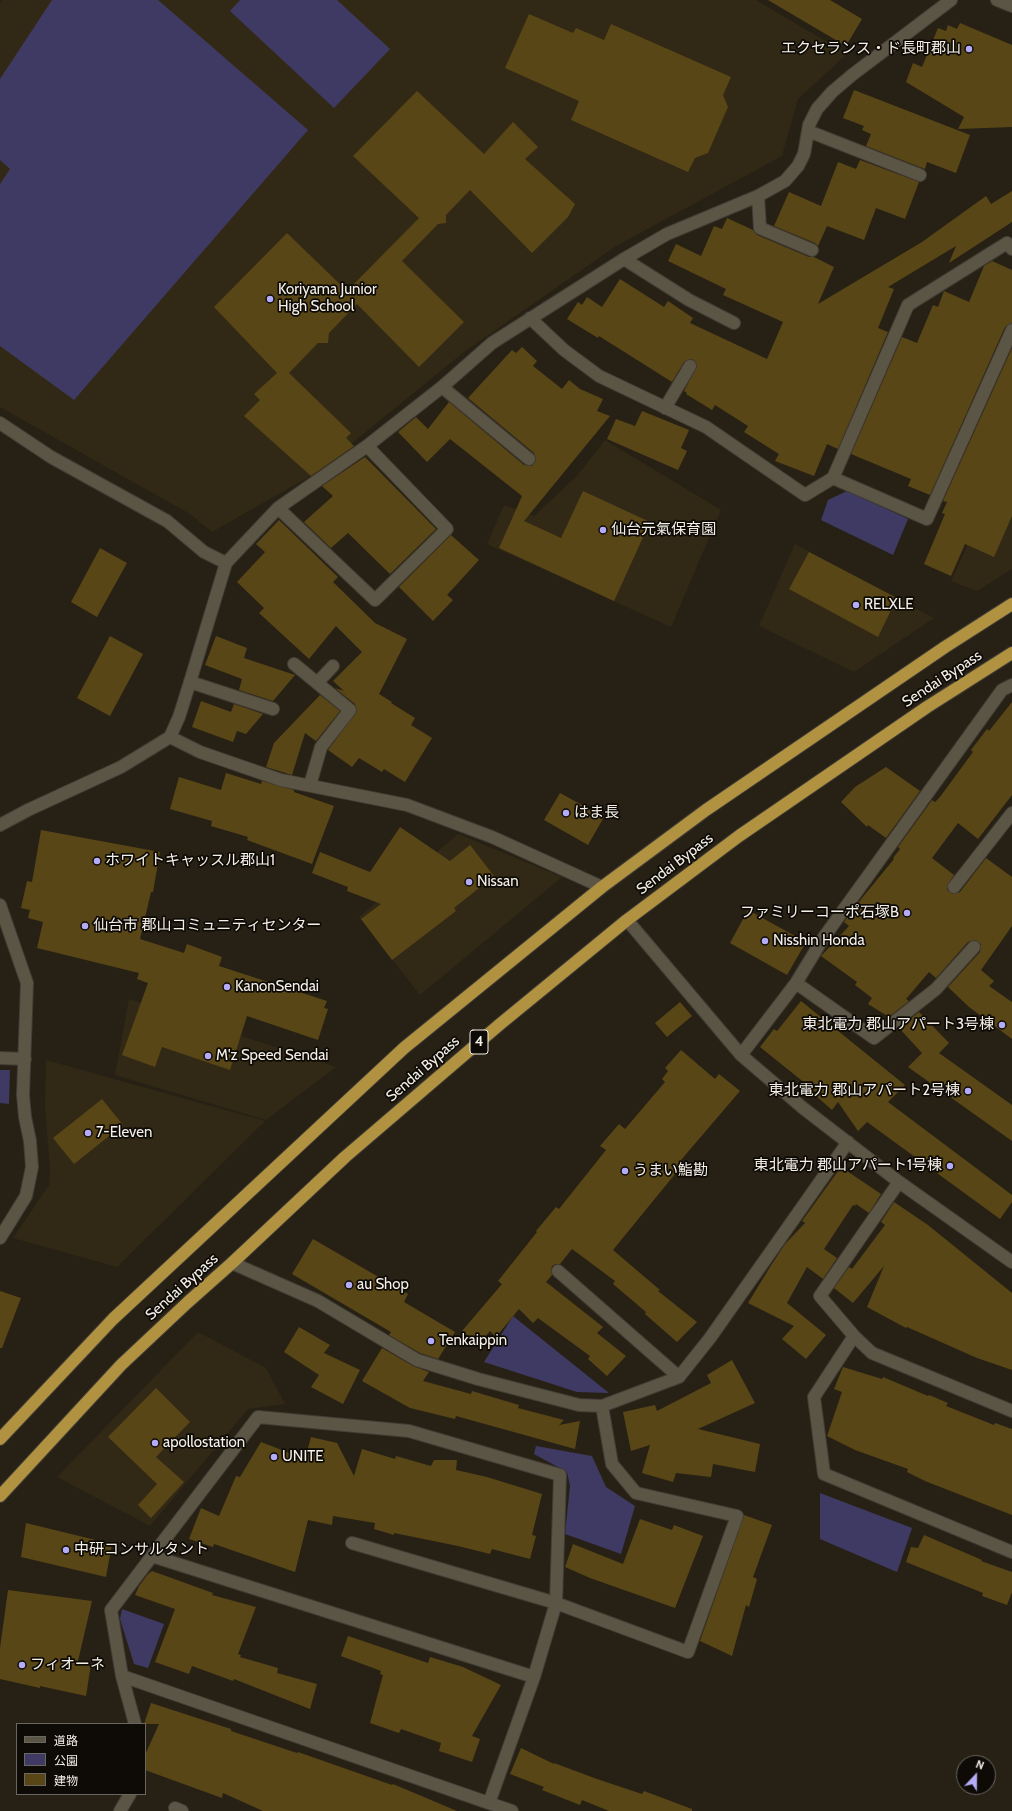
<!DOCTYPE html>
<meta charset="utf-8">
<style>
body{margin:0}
#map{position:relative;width:1012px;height:1811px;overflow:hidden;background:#272115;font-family:Cabin,"Noto Sans JP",sans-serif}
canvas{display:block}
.legend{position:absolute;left:16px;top:1723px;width:130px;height:72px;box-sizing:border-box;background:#0e0b06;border:1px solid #6a6760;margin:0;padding:5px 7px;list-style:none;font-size:12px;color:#f4f0e8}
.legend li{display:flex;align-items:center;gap:8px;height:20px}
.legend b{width:20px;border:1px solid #6a6760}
.north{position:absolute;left:956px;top:1755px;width:40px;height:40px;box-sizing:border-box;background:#0e0b06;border:1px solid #6a6760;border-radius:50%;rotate:22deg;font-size:11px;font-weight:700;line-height:16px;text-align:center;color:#f4f0e8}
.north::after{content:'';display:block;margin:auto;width:14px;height:18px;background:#b4acf9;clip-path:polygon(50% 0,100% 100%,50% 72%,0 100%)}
</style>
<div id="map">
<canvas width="1012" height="1811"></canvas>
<ul class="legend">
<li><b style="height:5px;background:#5b5546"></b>道路</li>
<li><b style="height:11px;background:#3f3a63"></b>公園</li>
<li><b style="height:11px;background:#594616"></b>建物</li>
</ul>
<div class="north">N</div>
</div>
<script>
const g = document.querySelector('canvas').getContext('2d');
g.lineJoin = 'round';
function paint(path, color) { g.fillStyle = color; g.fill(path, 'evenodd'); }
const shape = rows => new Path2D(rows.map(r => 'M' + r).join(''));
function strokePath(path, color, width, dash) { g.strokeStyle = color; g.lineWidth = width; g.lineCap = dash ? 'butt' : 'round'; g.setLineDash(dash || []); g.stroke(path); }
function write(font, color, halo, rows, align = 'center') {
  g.font = font + ' Cabin,"Noto Sans JP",sans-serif'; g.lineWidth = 3.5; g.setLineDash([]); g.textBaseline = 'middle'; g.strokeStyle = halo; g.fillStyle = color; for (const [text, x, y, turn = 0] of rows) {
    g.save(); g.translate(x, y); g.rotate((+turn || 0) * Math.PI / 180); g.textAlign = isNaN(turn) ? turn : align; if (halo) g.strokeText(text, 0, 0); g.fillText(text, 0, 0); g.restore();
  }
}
const built = shape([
 [2,0,756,0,847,54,798,99,782,156,616,246,464,352,314,474,212,532,190,514,0,407,0,3],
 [605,440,721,510,671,627,487,544,504,505,534,516,577,476],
 [1012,448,1012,569,977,591,951,581],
 [795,544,934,618,854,672,759,626],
 [458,834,562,877,420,995,359,917],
 [129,999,336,1067,266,1120,115,1075],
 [46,1060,265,1121,117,1267,13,1238,49,1185,50,1168,45,1109],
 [198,1332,266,1368,285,1404,248,1409,150,1526,57,1477]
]);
const green = shape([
 [52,0,158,0,308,130,74,400,0,346,0,184,10,169,0,160,0,79],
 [240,0,337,0,390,49,334,108,230,11],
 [847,491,908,519,893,555,821,520,828,500],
 [0,1070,10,1070,9,1104,0,1103],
 [513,1316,609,1393,577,1392,484,1362],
 [536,1446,592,1456,606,1487,635,1506,621,1554,565,1534,570,1486,567,1472,534,1454],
 [820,1493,912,1528,897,1572,820,1539],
 [122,1609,164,1624,148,1668,134,1664,120,1619]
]);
const building = shape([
 [768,0,830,0,862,19,846,46],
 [529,14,573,33,576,28,604,40,611,24,731,77,723,95,728,107,708,153,695,158,688,172,571,120,579,101,505,68],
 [960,23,1012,45,1012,127,958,129,964,117,906,82,913,63,922,67,938,28,946,31,948,25,957,29],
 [854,90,970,135,956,173,927,162,925,169,866,146,871,134,862,130,864,126,843,118],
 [417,91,484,154,513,122,538,147,525,159,575,204,568,217,532,253,470,190,446,215,446,223,438,224,402,261,464,322,419,367,357,304,329,333,328,343,318,343,289,373,351,433,346,438,354,446,311,476,244,416,260,400,254,394,277,373,214,307,287,233,347,291,419,218,353,156],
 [860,160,919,182,905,219,876,208,864,240,827,226,818,246,815,243,774,226,789,192,821,206,838,162,856,169],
 [1012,191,1012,222,949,263,956,246,888,287,894,289,878,328,888,332,838,449,827,444,814,476,775,461,779,454,744,432,748,426,715,405,712,410,686,394,687,393,684,391,697,366,694,360,690,359,684,362,672,382,599,336,598,338,567,319,578,302,582,305,587,297,602,307,620,279,664,307,668,301,693,318,690,323,767,359,783,322,723,295,726,289,668,261,676,244,701,256,714,226,722,229,727,218,753,230,757,235,809,257,814,257,834,267,818,304,922,242,986,196,991,204],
 [992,261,1012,270,1012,323,1005,327,930,495,908,486,911,479,851,454,902,337,917,343,933,305,938,307,944,291,969,302,984,266],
 [522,347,537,361,533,366,562,389,569,380,580,389,603,399,597,411,610,416,524,521,561,538,583,491,650,522,614,601,499,548,522,496,450,439,427,462,398,432,416,417,428,429,449,402,524,465,532,466,536,460,534,453,468,398,512,350,516,353],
 [1012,348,1012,516,994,557,965,544,951,576,924,564,945,514,942,513,947,502,943,501],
 [642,411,689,430,681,448,687,451,678,470,607,439,616,419,635,426],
 [365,457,436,529,390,574,348,533,331,548,304,522,333,496,322,486],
 [279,520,338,577,333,582,375,623,407,639,379,694,392,702,391,703,415,718,411,725,432,738,405,782,384,769,382,772,359,758,352,767,328,750,357,711,355,704,335,688,344,691,333,681,362,652,336,626,309,659,259,613,264,608,237,582,265,552,256,544],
 [451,535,479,560,447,595,453,600,433,621,399,587],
 [100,548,127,563,97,617,71,602],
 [809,552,897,598,878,637,789,589],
 [110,636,143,654,110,716,77,698],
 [216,636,247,648,244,658,295,675,273,701,239,690,242,679,205,665],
 [320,695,340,711,316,741,305,733,292,775,266,767,274,743],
 [201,701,231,712,234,704,263,714,246,734,237,731,233,742,192,727],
 [1012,702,1012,795,978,839,958,823,932,858,954,875,947,886,947,890,953,894,960,892,986,858,1012,877,1012,926,981,970,994,981,989,986,1012,1002,1012,1039,969,1007,948,987,980,952,981,944,975,940,968,942,936,978,929,972,906,999,909,1001,889,1017,868,1004,872,998,855,985,857,982,821,956,849,926,844,922,862,898,894,859,893,858,900,849,898,847,932,800,935,802,940,797,973,752,971,750,987,729,989,731],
 [886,767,920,791,886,838,868,825,867,827,841,802,855,787],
 [226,773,261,784,262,781,294,790,294,792,334,806,312,864,247,840,248,837,211,826,212,821,170,809,179,777,221,790],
 [560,793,604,817,588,845,544,820],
 [400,827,450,861,470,845,494,876,454,908,456,911,392,960,361,919,381,904,347,891,348,887,312,873,320,852,370,872],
 [41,830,160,852,153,892,151,892,140,939,184,953,187,944,222,957,219,966,327,1001,324,1008,328,1009,318,1040,247,1016,230,1070,162,1047,155,1067,122,1055,148,983,137,979,139,973,37,948,43,922,28,918,30,910,21,908,27,881,32,882],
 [748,910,806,942,787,975,730,943],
 [801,1001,905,1085,888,1102,1012,1195,1012,1202,1000,1219,867,1122,858,1131,838,1102,832,1110,815,1095,816,1092,760,1047,774,1029,777,1031],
 [680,1002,692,1016,667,1037,655,1023],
 [919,1012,949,1043,939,1053,1012,1105,1012,1141,908,1067,922,1053,899,1028],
 [681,1050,715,1079,719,1074,740,1091,681,1160,684,1163,613,1250,660,1290,658,1291,697,1322,677,1342,645,1314,646,1312,613,1284,615,1281,572,1249,560,1264,556,1264,552,1266,551,1270,552,1275,546,1282,603,1327,597,1333,626,1356,607,1376,588,1359,590,1356,538,1318,533,1323,519,1309,496,1337,490,1331,478,1345,462,1331,502,1284,498,1281,537,1232,536,1231,556,1207,559,1209,606,1150,600,1146,619,1124,625,1129,665,1082,662,1079,668,1071,665,1068],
 [102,1099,123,1125,74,1164,53,1138],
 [841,1167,881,1194,869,1213,856,1204,855,1206,853,1205,824,1249,837,1258,823,1279,807,1267,787,1303,826,1335,806,1359,782,1339,794,1326,748,1303,770,1267,785,1244,805,1223,802,1221],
 [894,1202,928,1225,1012,1293,1012,1370,977,1358,907,1327,906,1328,867,1307,884,1266,853,1303,834,1288,849,1267,852,1269,885,1225,881,1222],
 [313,1239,408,1294,404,1302,455,1332,438,1359,420,1353,389,1335,391,1332,292,1274],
 [0,1291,21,1298,2,1348,0,1348],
 [299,1327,330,1345,324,1353,360,1370,343,1404,311,1387,319,1375,284,1352],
 [382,1348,413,1366,429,1372,423,1381,471,1394,472,1391,519,1405,518,1408,564,1420,559,1425,580,1421,575,1449,456,1416,455,1419,410,1408,362,1381],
 [732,1360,755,1403,698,1429,760,1444,755,1472,713,1464,711,1477,676,1473,673,1482,642,1473,650,1445,631,1451,623,1412,655,1405,657,1411,711,1383,707,1375],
 [843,1367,882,1379,883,1377,928,1396,929,1395,948,1403,946,1406,994,1425,995,1423,1012,1429,1012,1515,925,1481,907,1472,908,1469,855,1450,827,1436,842,1392,834,1389],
 [156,1388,190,1422,156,1457,184,1482,151,1518,138,1505,157,1484,108,1437],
 [311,1437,337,1443,354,1476,362,1449,395,1459,396,1456,431,1466,434,1460,457,1460,456,1470,487,1477,542,1494,532,1535,536,1536,530,1559,492,1549,490,1554,458,1546,394,1533,394,1535,374,1529,375,1523,333,1516,332,1525,308,1520,295,1572,214,1544,213,1547,189,1539,201,1508,219,1516,236,1476,240,1477,261,1442,305,1459],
 [744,1515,772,1525,753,1577,757,1579,749,1607,746,1605,732,1656,700,1641],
 [640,1519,672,1530,674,1525,703,1536,675,1608,590,1578,565,1567,573,1544,623,1564],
 [26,1523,112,1544,106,1577,21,1557],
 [924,1535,982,1560,981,1561,1012,1572,1012,1592,1007,1605,982,1596,983,1593,906,1562,911,1547,918,1548],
 [152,1571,213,1593,212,1595,256,1607,238,1654,241,1655,240,1657,278,1668,277,1673,317,1684,310,1709,234,1679,233,1681,192,1666,189,1674,155,1662,175,1609,135,1595,139,1586,148,1574],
 [8,1590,92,1601,78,1661,91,1664,86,1696,40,1686,40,1688,0,1679,0,1648],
 [348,1636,428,1663,430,1657,463,1667,501,1685,472,1736,480,1739,472,1762,439,1751,441,1743,401,1729,399,1733,370,1723,383,1675,380,1674,381,1671,341,1656],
 [151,1703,231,1729,231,1731,297,1753,298,1752,392,1785,393,1784,457,1811,263,1811,223,1793,222,1798,145,1770,145,1755,159,1724,144,1724],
 [521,1748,554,1764,554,1763,597,1779,642,1794,644,1791,692,1809,692,1811,609,1811,582,1800,580,1805,542,1790,544,1787,510,1774]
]);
const minor = shape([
 [808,131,920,175],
 [758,196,760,228,812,250],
 [624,259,689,300,734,323],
 [530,318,564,350,599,376,706,427,805,495,833,478,908,305,1007,243,1012,249],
 [442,387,529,459],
 [665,408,690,366],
 [0,423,51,457,167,521,204,552,226,563,278,508,367,446,442,387,492,343,624,259,667,234,758,196,785,181,798,166,804,154,809,125,817,109,832,92,852,75,951,0],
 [833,478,927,519,1012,330],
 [278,508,375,600,447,529,367,446],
 [294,664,350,710,321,747,310,785],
 [190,682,273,709],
 [317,683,333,666],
 [170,737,200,752,281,780,407,805,492,837,602,887],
 [954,887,1012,813],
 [0,905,27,983,23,1095,25,1117,30,1141,32,1167,26,1196,0,1238],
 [627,920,741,1055,803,1108,899,1182,1012,1262],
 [796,983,874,1038,936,989,974,947],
 [741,1055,796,983,824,937,1002,690,1012,685],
 [0,1058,25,1059],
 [899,1182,820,1296,854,1336,872,1353,1012,1411],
 [232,1263,318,1301,417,1360,478,1379,579,1405,602,1406,679,1377,710,1338,848,1142],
 [558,1271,679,1377],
 [854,1336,814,1397,824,1474,1012,1552],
 [352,1543,556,1603,688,1652,737,1516,636,1493,612,1464,602,1406],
 [152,1556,258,1417,409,1431,560,1475,556,1603,534,1677,489,1803],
 [122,1676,135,1724],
 [175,1808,182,1811],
 [120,1811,130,1794],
 [512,1811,122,1676,111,1610,152,1556,534,1677]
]);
const tertiary = shape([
 [997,0,1012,6],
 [0,825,28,810,121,767,170,737,179,717,190,682,226,563]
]);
const trunk = shape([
 [0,1439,113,1319,404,1048,602,887,706,810,945,647,1012,604],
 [0,1496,121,1365,188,1302,232,1263,345,1157,499,1025,627,920,739,836,927,707,1012,653]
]);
const markers = [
 [969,49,4,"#b4acf9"],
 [270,299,4,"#b4acf9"],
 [603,530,4,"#b4acf9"],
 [856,605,4,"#b4acf9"],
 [566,813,4,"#b4acf9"],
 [97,861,4,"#b4acf9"],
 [469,882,4,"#b4acf9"],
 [907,913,4,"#b4acf9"],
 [85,926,4,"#b4acf9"],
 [765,941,4,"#b4acf9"],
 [227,987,4,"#b4acf9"],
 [1002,1025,4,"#b4acf9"],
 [208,1056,4,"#b4acf9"],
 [968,1091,4,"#b4acf9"],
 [88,1133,4,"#b4acf9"],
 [950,1166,4,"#b4acf9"],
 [625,1171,4,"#b4acf9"],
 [349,1285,4,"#b4acf9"],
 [431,1341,4,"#b4acf9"],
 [155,1443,4,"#b4acf9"],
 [274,1457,4,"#b4acf9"],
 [66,1550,4,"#b4acf9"],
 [22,1665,4,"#b4acf9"]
];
const shields = [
 [479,1042,18]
];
const shieldNames = [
 ["4",479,1042]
];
const poiNames = [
 ["エクセランス・ド長町郡山",961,49,"right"],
 ["Koriyama Junior",278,290],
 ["High School",278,307],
 ["仙台元氣保育園",611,530],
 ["RELXLE",864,605],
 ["はま長",574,813],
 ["ホワイトキャッスル郡山1",105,861],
 ["Nissan",477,882],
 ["ファミリーコーポ石塚B",899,913,"right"],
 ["仙台市 郡山コミュニティセンター",93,926],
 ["Nisshin Honda",773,941],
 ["KanonSendai",235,987],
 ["東北電力 郡山アパート3号棟",994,1025,"right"],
 ["M'z Speed Sendai",216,1056],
 ["東北電力 郡山アパート2号棟",960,1091,"right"],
 ["7-Eleven",96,1133],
 ["東北電力 郡山アパート1号棟",942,1166,"right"],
 ["うまい鮨勘",633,1171],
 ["au Shop",357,1285],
 ["Tenkaippin",439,1341],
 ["apollostation",163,1443],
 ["UNITE",282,1457],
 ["中研コンサルタント",74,1550],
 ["フィオーネ",30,1665]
];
const streetNames = [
 ["Sendai Bypass",942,679,-33],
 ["Sendai Bypass",675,864,-37],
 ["Sendai Bypass",423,1069,-41],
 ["Sendai Bypass",182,1287,-42]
];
paint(built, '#312915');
paint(green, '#3f3a63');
paint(building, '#594616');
strokePath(minor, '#423d35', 14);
strokePath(tertiary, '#423d35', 14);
strokePath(trunk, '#423d35', 14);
strokePath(minor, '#5b5546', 12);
strokePath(tertiary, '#5b5546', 12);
strokePath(trunk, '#b09240', 12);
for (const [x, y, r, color] of markers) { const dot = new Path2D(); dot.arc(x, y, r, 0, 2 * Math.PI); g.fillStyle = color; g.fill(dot); strokePath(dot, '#0e0b06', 1.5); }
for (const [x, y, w] of shields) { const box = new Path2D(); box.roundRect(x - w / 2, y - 12, w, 24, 3); g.fillStyle = '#0e0b06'; g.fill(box); strokePath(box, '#f4f0e8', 1); }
write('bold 14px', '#f4f0e8', null, shieldNames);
write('15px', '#f4f0e8', '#0e0b06', poiNames, 'left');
write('15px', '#f4f0e8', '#0e0b06', streetNames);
</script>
